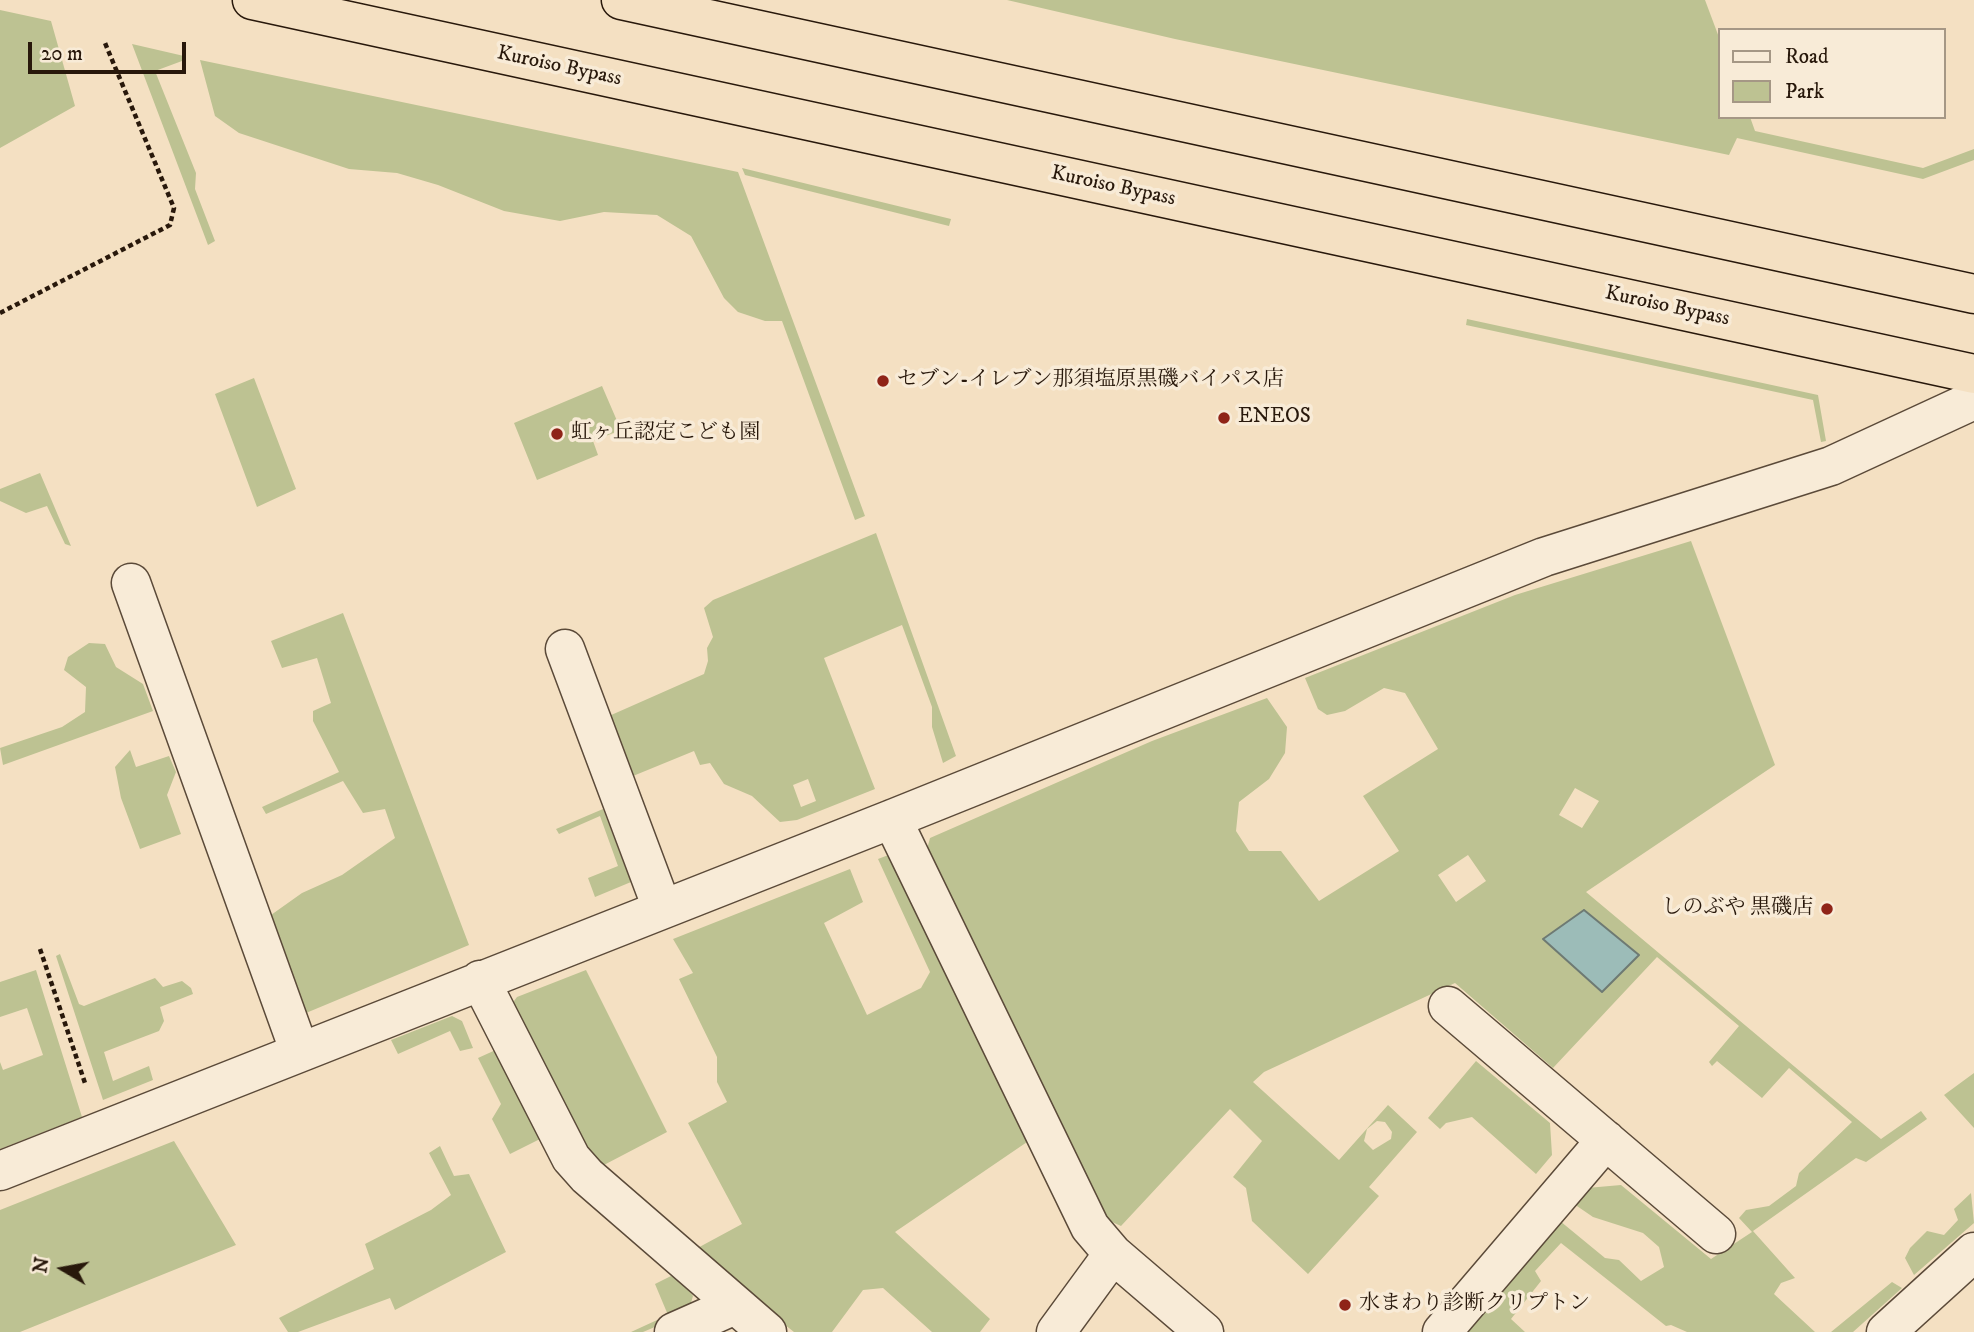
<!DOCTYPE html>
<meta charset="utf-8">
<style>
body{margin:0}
#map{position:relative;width:1974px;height:1332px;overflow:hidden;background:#f4e0c2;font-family:"IM FELL DW Pica",serif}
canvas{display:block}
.legend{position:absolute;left:1718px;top:28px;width:228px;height:91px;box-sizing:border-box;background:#f8ebd7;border:2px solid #a59785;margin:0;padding:9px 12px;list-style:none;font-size:21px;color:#28180b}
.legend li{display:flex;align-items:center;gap:14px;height:35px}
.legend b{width:35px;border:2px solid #a59785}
.north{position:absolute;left:28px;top:1234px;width:70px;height:70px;-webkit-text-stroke:5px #f8ebd7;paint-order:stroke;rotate:280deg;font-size:19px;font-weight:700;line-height:28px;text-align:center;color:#28180b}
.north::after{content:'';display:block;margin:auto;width:24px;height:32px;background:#28180b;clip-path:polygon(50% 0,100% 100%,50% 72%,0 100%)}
.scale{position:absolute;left:28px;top:42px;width:158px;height:32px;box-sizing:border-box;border:4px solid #28180b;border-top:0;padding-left:9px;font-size:21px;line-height:24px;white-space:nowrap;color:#28180b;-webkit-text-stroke:5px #f8ebd7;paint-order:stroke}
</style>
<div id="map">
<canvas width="1974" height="1332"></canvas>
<ul class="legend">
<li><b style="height:9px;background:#f8ebd7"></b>Road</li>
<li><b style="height:19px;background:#bdc292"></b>Park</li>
</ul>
<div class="north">N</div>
<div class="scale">20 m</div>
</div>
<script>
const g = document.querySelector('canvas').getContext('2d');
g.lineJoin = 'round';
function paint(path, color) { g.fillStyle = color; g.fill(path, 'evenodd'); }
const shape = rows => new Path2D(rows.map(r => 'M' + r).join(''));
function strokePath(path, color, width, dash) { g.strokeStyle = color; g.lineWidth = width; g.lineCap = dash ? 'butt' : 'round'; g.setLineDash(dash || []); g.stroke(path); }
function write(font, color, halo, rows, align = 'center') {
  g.font = font + ' "IM FELL DW Pica","Noto Serif JP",serif'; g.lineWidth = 7; g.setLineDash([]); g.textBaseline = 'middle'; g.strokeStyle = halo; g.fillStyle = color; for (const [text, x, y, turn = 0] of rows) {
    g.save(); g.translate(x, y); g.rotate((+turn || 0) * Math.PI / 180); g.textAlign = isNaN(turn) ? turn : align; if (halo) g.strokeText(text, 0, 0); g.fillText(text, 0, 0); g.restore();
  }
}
const green = shape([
 [1007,0,1705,0,1720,40,1720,117,1750,117,1755,131,1923,168,1974,149,1974,160,1923,179,1737,138,1729,155,1175,39],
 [0,10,51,21,75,106,0,148],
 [132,44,184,56,182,61,155,71,196,173,195,189,215,241,208,245],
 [200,60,738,172,865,516,855,520,782,321,765,321,738,312,724,298,691,236,657,215,604,212,560,221,504,211,438,185,397,173,349,169,239,133,215,116],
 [742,168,951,219,949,226,745,175],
 [1467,319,1818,395,1826,441,1821,442,1813,400,1466,325],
 [254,378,296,489,257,507,215,394],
 [602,386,621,430,593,441,598,455,537,480,514,423],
 [40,473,71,546,65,544,47,506,26,513,0,501,0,489],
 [876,533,956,756,943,763,932,727,932,707,902,625,824,658,875,789,797,820,780,822,752,796,724,784,710,763,700,765,694,751,633,776,609,716,704,674,708,661,707,648,713,637,704,608,713,600],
 [808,779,816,801,801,807,793,785],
 [1691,541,1775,765,1586,892,1881,1139,1921,1111,1927,1119,1866,1162,1856,1158,1753,1231,1795,1278,1781,1283,1774,1294,1815,1332,1687,1332,1671,1325,1666,1326,1561,1243,1535,1271,1541,1281,1511,1319,1525,1332,1465,1332,1560,1221,1605,1258,1619,1260,1641,1281,1664,1267,1659,1247,1643,1233,1593,1217,1574,1204,1587,1188,1621,1185,1711,1259,1752,1232,1739,1218,1746,1210,1769,1206,1796,1186,1799,1173,1852,1122,1789,1068,1762,1098,1717,1061,1712,1066,1709,1062,1739,1026,1657,957,1553,1068,1455,983,1264,1072,1253,1082,1339,1160,1388,1105,1417,1132,1369,1187,1379,1196,1308,1274,1252,1221,1246,1188,1233,1177,1262,1141,1230,1109,1121,1226,1101,1217,926,853,930,838,1152,741,1267,698,1287,727,1285,753,1269,779,1239,802,1236,831,1249,851,1281,851,1319,901,1399,851,1363,796,1438,749,1405,693,1384,688,1345,711,1327,715,1318,709,1305,678,1515,595],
 [1575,788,1599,801,1582,828,1559,815],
 [1468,855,1486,881,1456,902,1438,875],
 [1377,1121,1385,1122,1392,1132,1391,1139,1373,1150,1364,1141,1367,1129],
 [343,613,469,945,306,1013,271,915,302,893,342,875,395,838,385,809,363,813,343,781,266,814,262,807,339,772,313,721,313,711,331,703,317,658,282,668,271,641],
 [89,643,105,644,116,667,143,684,153,711,3,765,0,748,62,727,85,712,86,687,64,670,68,657],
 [130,750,136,767,169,756,176,772,167,795,181,834,140,849,121,798,115,767],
 [603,809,631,882,595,897,588,878,618,866,600,816,559,834,556,829],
 [891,854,1030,1140,895,1232,990,1319,980,1332,932,1332,883,1288,863,1290,832,1332,794,1332,692,1251,742,1224,688,1123,727,1102,717,1082,717,1057,679,979,693,973,673,939,850,869,863,902,824,923,867,1015,921,988,930,972,878,859],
 [60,954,79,1004,84,1006,155,978,163,987,182,981,191,988,193,994,160,1007,164,1021,159,1031,104,1052,113,1081,149,1066,153,1080,103,1100,56,956],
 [36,970,82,1117,0,1149,0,1062,3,1070,43,1055,27,1008,0,1017,0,982],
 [586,970,667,1132,602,1166,584,1154,511,1005,517,997],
 [452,1016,462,1021,473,1048,460,1051,450,1031,398,1054,391,1040],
 [500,1048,546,1136,510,1154,492,1119,501,1104,478,1058],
 [1476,1061,1550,1123,1552,1155,1536,1174,1472,1117,1446,1123,1440,1129,1428,1118],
 [1974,1073,1974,1128,1944,1095],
 [174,1141,236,1245,20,1332,0,1332,0,1210],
 [440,1146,454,1176,469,1174,506,1252,395,1310,390,1298,298,1332,288,1332,279,1318,374,1269,365,1244,431,1210,451,1195,429,1153],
 [1971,1193,1974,1223,1914,1275,1905,1258,1910,1248,1927,1231,1944,1235,1958,1220,1954,1209],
 [671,1276,684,1283,693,1296,688,1313,643,1332,631,1332,668,1315,655,1284],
 [1892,1282,1902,1288,1853,1332,1831,1332]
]);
const water = shape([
 [1584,910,1639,955,1602,992,1543,939,1584,910]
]);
const path = shape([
 [0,313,170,225,174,208,105,43],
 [40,949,86,1086]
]);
const street = shape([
 [131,583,299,1050],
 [565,649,662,908],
 [892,819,1090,1227,1113,1254],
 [480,980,571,1158,587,1176,767,1332],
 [1448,1006,1716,1234],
 [0,1171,892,819,1544,557,1831,466,1974,400],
 [674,1332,735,1305],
 [1056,1332,1113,1254,1204,1332],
 [1442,1332,1606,1140],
 [1886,1332,1974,1252]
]);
const highway = shape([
 [252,0,1974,374],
 [621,0,1974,294]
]);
const markers = [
 [883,381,7,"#8f2418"],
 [1224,418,7,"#8f2418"],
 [557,434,7,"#8f2418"],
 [1827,909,7,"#8f2418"],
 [1345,1305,7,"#8f2418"]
];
const streetNames = [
 ["Kuroiso Bypass",559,67,12],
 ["Kuroiso Bypass",1113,187,12],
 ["Kuroiso Bypass",1667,307,12]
];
const poiNames = [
 ["セブン-イレブン那須塩原黒磯バイパス店",897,381],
 ["ENEOS",1238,418],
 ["虹ヶ丘認定こども園",571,434],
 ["しのぶや 黒磯店",1813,909,"right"],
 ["水まわり診断クリプトン",1359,1305]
];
paint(green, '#bdc292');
paint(water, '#9cbcb8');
strokePath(water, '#6e7a73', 2);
strokePath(street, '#5b4a39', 41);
strokePath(highway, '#28180b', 41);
strokePath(path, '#28180b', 4.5, [5, 3.5]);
strokePath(street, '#f8ebd7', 38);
strokePath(highway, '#f4e0c2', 38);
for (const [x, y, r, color] of markers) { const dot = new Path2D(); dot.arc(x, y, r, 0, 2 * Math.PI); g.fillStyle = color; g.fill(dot); strokePath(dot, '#f8ebd7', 2.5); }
write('21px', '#28180b', '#f8ebd7', streetNames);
write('21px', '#28180b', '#f8ebd7', poiNames, 'left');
</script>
